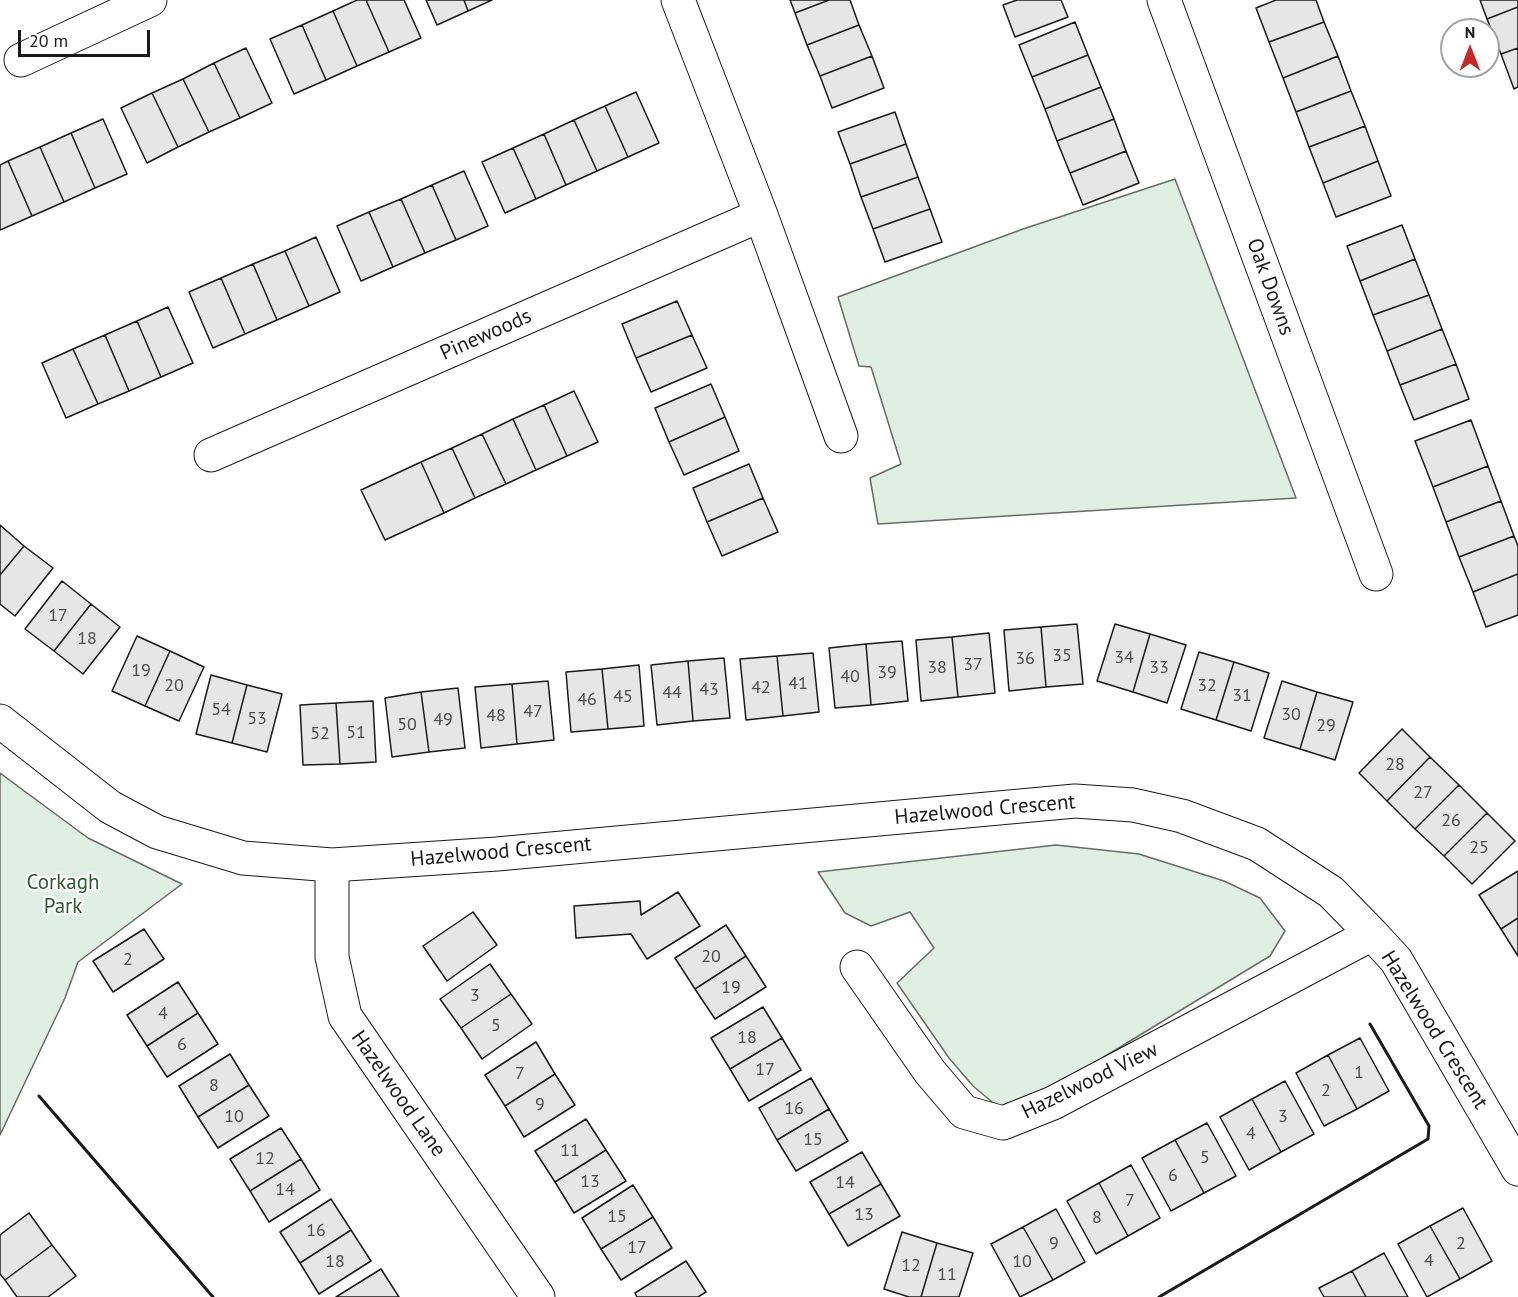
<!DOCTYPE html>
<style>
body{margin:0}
#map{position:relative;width:1518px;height:1297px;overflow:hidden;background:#fff;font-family:"PT Sans",sans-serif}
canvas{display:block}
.north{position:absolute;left:1440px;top:18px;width:60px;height:60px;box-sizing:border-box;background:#fff;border:2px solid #a3a3a3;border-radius:50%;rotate:0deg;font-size:16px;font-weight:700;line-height:24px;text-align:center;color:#1a1a1a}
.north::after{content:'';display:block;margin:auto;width:21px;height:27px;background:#c62828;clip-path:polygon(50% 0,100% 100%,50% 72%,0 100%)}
.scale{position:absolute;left:18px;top:30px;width:132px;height:27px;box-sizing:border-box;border:3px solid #1a1a1a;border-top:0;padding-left:8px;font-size:18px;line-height:21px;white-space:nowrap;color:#1a1a1a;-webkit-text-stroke:4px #fff;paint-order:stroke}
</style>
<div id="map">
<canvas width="1518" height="1297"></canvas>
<div class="north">N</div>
<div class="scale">20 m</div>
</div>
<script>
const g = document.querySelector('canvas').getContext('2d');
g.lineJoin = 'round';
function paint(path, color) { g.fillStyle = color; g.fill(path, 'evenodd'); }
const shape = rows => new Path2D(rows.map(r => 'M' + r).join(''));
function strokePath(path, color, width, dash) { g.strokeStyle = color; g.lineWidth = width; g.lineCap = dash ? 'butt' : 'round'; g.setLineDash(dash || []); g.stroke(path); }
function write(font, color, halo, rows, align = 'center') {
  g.font = font + ' "PT Sans",sans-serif'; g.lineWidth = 4.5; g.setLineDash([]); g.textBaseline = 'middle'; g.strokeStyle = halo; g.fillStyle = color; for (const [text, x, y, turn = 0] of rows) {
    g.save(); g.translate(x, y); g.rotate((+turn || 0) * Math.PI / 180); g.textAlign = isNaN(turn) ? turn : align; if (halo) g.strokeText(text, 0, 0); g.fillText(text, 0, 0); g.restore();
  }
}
const green = shape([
 [1175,179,1296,498,878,524,870,478,901,464,871,367,859,366,838,297,1023,229,1175,179],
 [0,773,88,838,182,884,78,962,65,998,0,1135,0,773],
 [1056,845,1139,854,1224,881,1260,898,1285,931,1270,956,1033,1100,1004,1112,973,1086,949,1058,897,983,934,948,910,912,871,926,845,913,818,872,1056,845]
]);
const building = shape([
 [357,0,366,0,389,52,357,66,333,11,357,0],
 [366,0,404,0,421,38,389,52,366,0],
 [426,0,464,0,468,11,437,25,426,0],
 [464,0,492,0,468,11,464,0],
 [790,0,829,0,795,13,790,0],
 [829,0,850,0,859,25,807,45,795,13,829,0],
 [1017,0,1061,0,1068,17,1015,37,1003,5,1017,0],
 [1276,0,1316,0,1324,22,1269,42,1256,8,1276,0],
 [1480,0,1518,0,1518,7,1487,19,1480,0],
 [1518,7,1518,48,1501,54,1487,19,1518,7],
 [333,11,357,66,326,80,302,25,333,11],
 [1075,22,1088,55,1032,77,1019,45,1075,22],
 [1324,22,1338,56,1283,78,1269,42,1324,22],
 [302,25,326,80,294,94,270,39,302,25],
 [859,25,872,56,820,76,807,45,859,25],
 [246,48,272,103,240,118,214,63,246,48],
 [1518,48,1518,87,1514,89,1501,54,1518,48],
 [1088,55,1101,87,1045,109,1032,77,1088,55],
 [872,56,884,88,832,108,820,76,872,56],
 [1338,56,1351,91,1296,112,1283,78,1338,56],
 [214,63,240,118,209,132,183,79,214,63],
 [183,79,209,132,178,147,152,93,183,79],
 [1101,87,1114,119,1057,141,1045,109,1101,87],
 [1351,91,1365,126,1309,147,1296,112,1351,91],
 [636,92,659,143,628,157,605,106,636,92],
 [152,93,178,147,147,163,121,108,152,93],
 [605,106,628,157,597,171,574,120,605,106],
 [895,112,906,144,850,164,838,132,895,112],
 [103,119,127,174,95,188,71,133,103,119],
 [1114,119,1126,151,1070,173,1057,141,1114,119],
 [574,120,597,171,566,185,544,134,574,120],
 [1365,126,1378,161,1323,183,1309,147,1365,126],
 [71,133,95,188,64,202,40,147,71,133],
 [544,134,566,185,536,199,513,148,544,134],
 [906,144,918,177,861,197,850,164,906,144],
 [40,147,64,202,32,216,8,161,40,147],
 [513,148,536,199,505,213,482,162,513,148],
 [1126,151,1139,183,1083,205,1070,173,1126,151],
 [8,161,32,216,0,230,0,165,8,161],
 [1378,161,1391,196,1336,217,1323,183,1378,161],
 [464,171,488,226,456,240,432,185,464,171],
 [918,177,930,209,873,229,861,197,918,177],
 [432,185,456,240,425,253,401,199,432,185],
 [401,199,425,253,393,267,369,212,401,199],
 [930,209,942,242,885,262,873,229,930,209],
 [369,212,393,267,361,281,337,226,369,212],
 [1402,225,1415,259,1360,281,1347,246,1402,225],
 [316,237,340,292,309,306,285,251,316,237],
 [285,251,309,306,277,320,253,264,285,251],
 [1415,259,1429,295,1373,315,1360,281,1415,259],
 [253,264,277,320,245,334,221,278,253,264],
 [221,278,245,334,213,348,189,292,221,278],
 [1429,295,1442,329,1387,351,1373,315,1429,295],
 [677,301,692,335,636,358,622,324,677,301],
 [168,307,193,363,161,377,137,321,168,307],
 [137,321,161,377,129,391,105,335,137,321],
 [1442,329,1456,364,1400,385,1387,351,1442,329],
 [105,335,129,391,98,404,73,349,105,335],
 [692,335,707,368,651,392,636,358,692,335],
 [73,349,98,404,66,418,42,363,73,349],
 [1456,364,1469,399,1414,420,1400,385,1456,364],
 [711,384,725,417,669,442,655,408,711,384],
 [574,391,598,442,567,456,544,405,574,391],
 [544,405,567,456,536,470,513,419,544,405],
 [725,417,739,451,684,475,669,442,725,417],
 [513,419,536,470,506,484,482,434,513,419],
 [1471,420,1488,466,1433,487,1415,441,1471,420],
 [482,434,506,484,475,498,452,448,482,434],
 [452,448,475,498,444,513,421,462,452,448],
 [421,462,444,513,385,540,361,490,421,462],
 [749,464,763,498,707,522,693,488,749,464],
 [1488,466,1501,501,1446,522,1433,487,1488,466],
 [763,498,778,532,722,556,707,522,763,498],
 [1501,501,1514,536,1459,557,1446,522,1501,501],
 [0,525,24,546,0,575,0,525],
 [1514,536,1518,546,1518,574,1473,592,1459,557,1514,536],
 [24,546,53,568,15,616,0,604,0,575,24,546],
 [1518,574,1518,615,1486,627,1473,592,1518,574],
 [62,581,91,604,54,651,25,629,62,581],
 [91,604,120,627,83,674,54,651,91,604],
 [1077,624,1083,684,1046,687,1041,627,1077,624],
 [1115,624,1150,634,1133,692,1097,681,1115,624],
 [1041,627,1046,687,1009,691,1004,630,1041,627],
 [989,633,995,693,958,697,952,637,989,633],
 [1150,634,1186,645,1167,703,1133,692,1150,634],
 [137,636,170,651,145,706,112,691,137,636],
 [952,637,958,697,921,701,916,640,952,637],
 [902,641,908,701,871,705,866,644,902,641],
 [866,644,871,705,835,708,829,648,866,644],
 [170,651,204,667,179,721,145,706,170,651],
 [1199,652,1234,662,1216,720,1181,709,1199,652],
 [813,653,819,712,783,716,777,656,813,653],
 [777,656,783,716,746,720,740,659,777,656],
 [724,658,730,718,693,721,688,661,724,658],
 [688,661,693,721,657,725,651,665,688,661],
 [1234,662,1269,673,1251,731,1216,720,1234,662],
 [639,665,644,726,608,729,602,669,639,665],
 [602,669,608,729,571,732,566,672,602,669],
 [211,675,247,685,232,743,196,734,211,675],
 [548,681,554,740,517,744,512,684,548,681],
 [1282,681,1317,692,1300,749,1264,738,1282,681],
 [512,684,517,744,481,748,475,687,512,684],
 [247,685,282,694,267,752,232,743,247,685],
 [458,688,465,748,429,752,421,692,458,688],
 [421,692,429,752,392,757,385,698,421,692],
 [1317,692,1353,702,1335,760,1300,749,1317,692],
 [373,701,376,762,340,764,336,703,373,701],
 [336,703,340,764,303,765,300,705,336,703],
 [1402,729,1430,757,1387,801,1359,773,1402,729],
 [1430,757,1459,785,1415,829,1387,801,1430,757],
 [1459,785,1487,813,1444,856,1415,829,1459,785],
 [1487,813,1515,841,1472,884,1444,856,1487,813],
 [1518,871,1518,918,1501,929,1479,895,1518,871],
 [678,892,700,926,647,959,631,934,576,938,574,906,640,901,641,915,678,892],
 [473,912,497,945,447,981,423,946,473,912],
 [1518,918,1518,956,1501,929,1518,918],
 [726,925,746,956,695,989,675,958,726,925],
 [144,929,164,959,113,992,93,961,144,929],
 [746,956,766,987,715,1019,695,989,746,956],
 [490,964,511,994,461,1028,440,999,490,964],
 [178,982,198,1013,147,1046,127,1015,178,982],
 [511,994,532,1024,482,1059,461,1028,511,994],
 [763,1007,782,1038,730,1069,711,1038,763,1007],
 [198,1013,218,1044,167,1077,147,1046,198,1013],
 [782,1038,801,1070,749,1101,730,1069,782,1038],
 [1360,1038,1389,1091,1357,1109,1328,1055,1360,1038],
 [536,1042,555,1074,505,1106,485,1075,536,1042],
 [230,1054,249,1085,198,1117,179,1086,230,1054],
 [1328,1055,1357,1109,1324,1126,1296,1073,1328,1055],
 [555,1074,575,1105,524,1137,505,1106,555,1074],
 [811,1078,829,1109,777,1140,759,1108,811,1078],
 [1285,1081,1314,1134,1281,1152,1252,1099,1285,1081],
 [249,1085,269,1116,218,1148,198,1117,249,1085],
 [1252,1099,1281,1152,1249,1170,1220,1117,1252,1099],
 [829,1109,848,1141,796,1171,777,1140,829,1109],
 [586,1119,606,1150,555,1182,535,1151,586,1119],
 [1207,1123,1236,1176,1204,1193,1175,1140,1207,1123],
 [281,1128,301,1159,250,1191,230,1159,281,1128],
 [1175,1140,1204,1193,1171,1211,1142,1158,1175,1140],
 [606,1150,626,1181,574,1213,555,1182,606,1150],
 [862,1152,881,1184,829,1214,810,1182,862,1152],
 [301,1159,320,1190,269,1222,250,1191,301,1159],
 [1131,1165,1160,1218,1128,1236,1099,1183,1131,1165],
 [1099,1183,1128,1236,1096,1254,1067,1201,1099,1183],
 [881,1184,900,1216,848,1246,829,1214,881,1184],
 [633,1185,653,1217,601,1249,582,1218,633,1185],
 [331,1199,351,1230,300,1263,280,1232,331,1199],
 [1463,1208,1492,1261,1460,1279,1430,1226,1463,1208],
 [1056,1209,1085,1262,1053,1280,1023,1227,1056,1209],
 [29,1213,52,1245,5,1280,0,1274,0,1235,29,1213],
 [653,1217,672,1248,621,1280,601,1249,653,1217],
 [1430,1226,1460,1279,1427,1297,1398,1244,1430,1226],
 [1023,1227,1053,1280,1020,1297,991,1244,1023,1227],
 [351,1230,371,1261,319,1294,300,1263,351,1230],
 [902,1232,937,1243,921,1297,909,1297,884,1289,902,1232],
 [937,1243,973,1253,959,1297,921,1297,937,1243],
 [52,1245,76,1276,48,1297,17,1297,5,1280,52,1245],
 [1384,1253,1408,1297,1366,1297,1352,1271,1384,1253],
 [686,1261,706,1292,698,1297,637,1297,635,1293,686,1261],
 [381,1269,399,1297,336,1297,381,1269],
 [1352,1271,1366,1297,1324,1297,1319,1288,1352,1271]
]);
const street = shape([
 [678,0,761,215,841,436],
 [1164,0,1376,574],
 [21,60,150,0],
 [211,455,761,215],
 [0,721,110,807,157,832,243,858,332,865,497,854,1075,801,1133,805,1182,816,1257,844,1331,892,1372,934,1396,960,1518,1169],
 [332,865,332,957,345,1016,538,1297],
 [857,967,930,1072,964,1112,1003,1123,1053,1103,1372,934]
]);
const wall = shape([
 [39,1096,213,1297],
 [1159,1297,1428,1139,1429,1126,1370,1024]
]);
const numberNames = [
 ["17",58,616],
 ["18",87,639],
 ["35",1062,656],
 ["34",1124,658],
 ["36",1025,659],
 ["37",973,665],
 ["38",937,668],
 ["33",1159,668],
 ["19",141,671],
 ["39",887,673],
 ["40",850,677],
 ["41",798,684],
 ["20",174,686],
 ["32",1207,686],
 ["42",761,688],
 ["43",709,690],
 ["44",672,693],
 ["31",1242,696],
 ["45",623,697],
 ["46",587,700],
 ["54",221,710],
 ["47",533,712],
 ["30",1291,715],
 ["48",496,716],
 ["53",257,719],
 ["49",443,720],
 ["50",407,725],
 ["29",1326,726],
 ["51",356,733],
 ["52",320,734],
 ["28",1395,765],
 ["27",1423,793],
 ["26",1451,821],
 ["25",1479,848],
 ["20",711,957],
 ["2",128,960],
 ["19",731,988],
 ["3",475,996],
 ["4",163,1014],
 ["5",496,1026],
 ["18",747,1038],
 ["6",182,1045],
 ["17",765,1070],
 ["1",1359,1073],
 ["7",520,1074],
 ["8",214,1086],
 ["2",1326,1091],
 ["9",540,1105],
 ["16",794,1109],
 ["10",234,1117],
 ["3",1283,1117],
 ["4",1251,1134],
 ["15",813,1140],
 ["11",570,1151],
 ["5",1205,1158],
 ["12",265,1159],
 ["6",1173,1176],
 ["13",590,1182],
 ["14",845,1183],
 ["14",285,1190],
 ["7",1130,1201],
 ["13",864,1215],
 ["15",617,1217],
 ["8",1097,1218],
 ["16",316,1231],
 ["9",1054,1244],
 ["2",1461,1244],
 ["17",637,1248],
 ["4",1429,1261],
 ["18",335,1262],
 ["10",1022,1262],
 ["12",911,1266],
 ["11",947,1275]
];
const streetNames = [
 ["Oak Downs",1270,287,70],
 ["Pinewoods",486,335,-24],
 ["Hazelwood Crescent",985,810,-5],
 ["Hazelwood Crescent",501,852,-5],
 ["Hazelwood Crescent",1434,1030,58],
 ["Hazelwood View",1090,1081,-26],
 ["Hazelwood Lane",398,1094,55]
];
const parkNames = [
 ["Corkagh",63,883],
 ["Park",63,907]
];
paint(green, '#e0efe3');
strokePath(green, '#6a6a6a', 1.5);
paint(building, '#e6e6e6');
strokePath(building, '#1a1a1a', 1.5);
strokePath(street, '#1a1a1a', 35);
strokePath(street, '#fff', 33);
strokePath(wall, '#1a1a1a', 3);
write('18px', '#4d4d4d', null, numberNames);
write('21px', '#1a1a1a', '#fff', streetNames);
write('21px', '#2b5a34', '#fff', parkNames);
</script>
